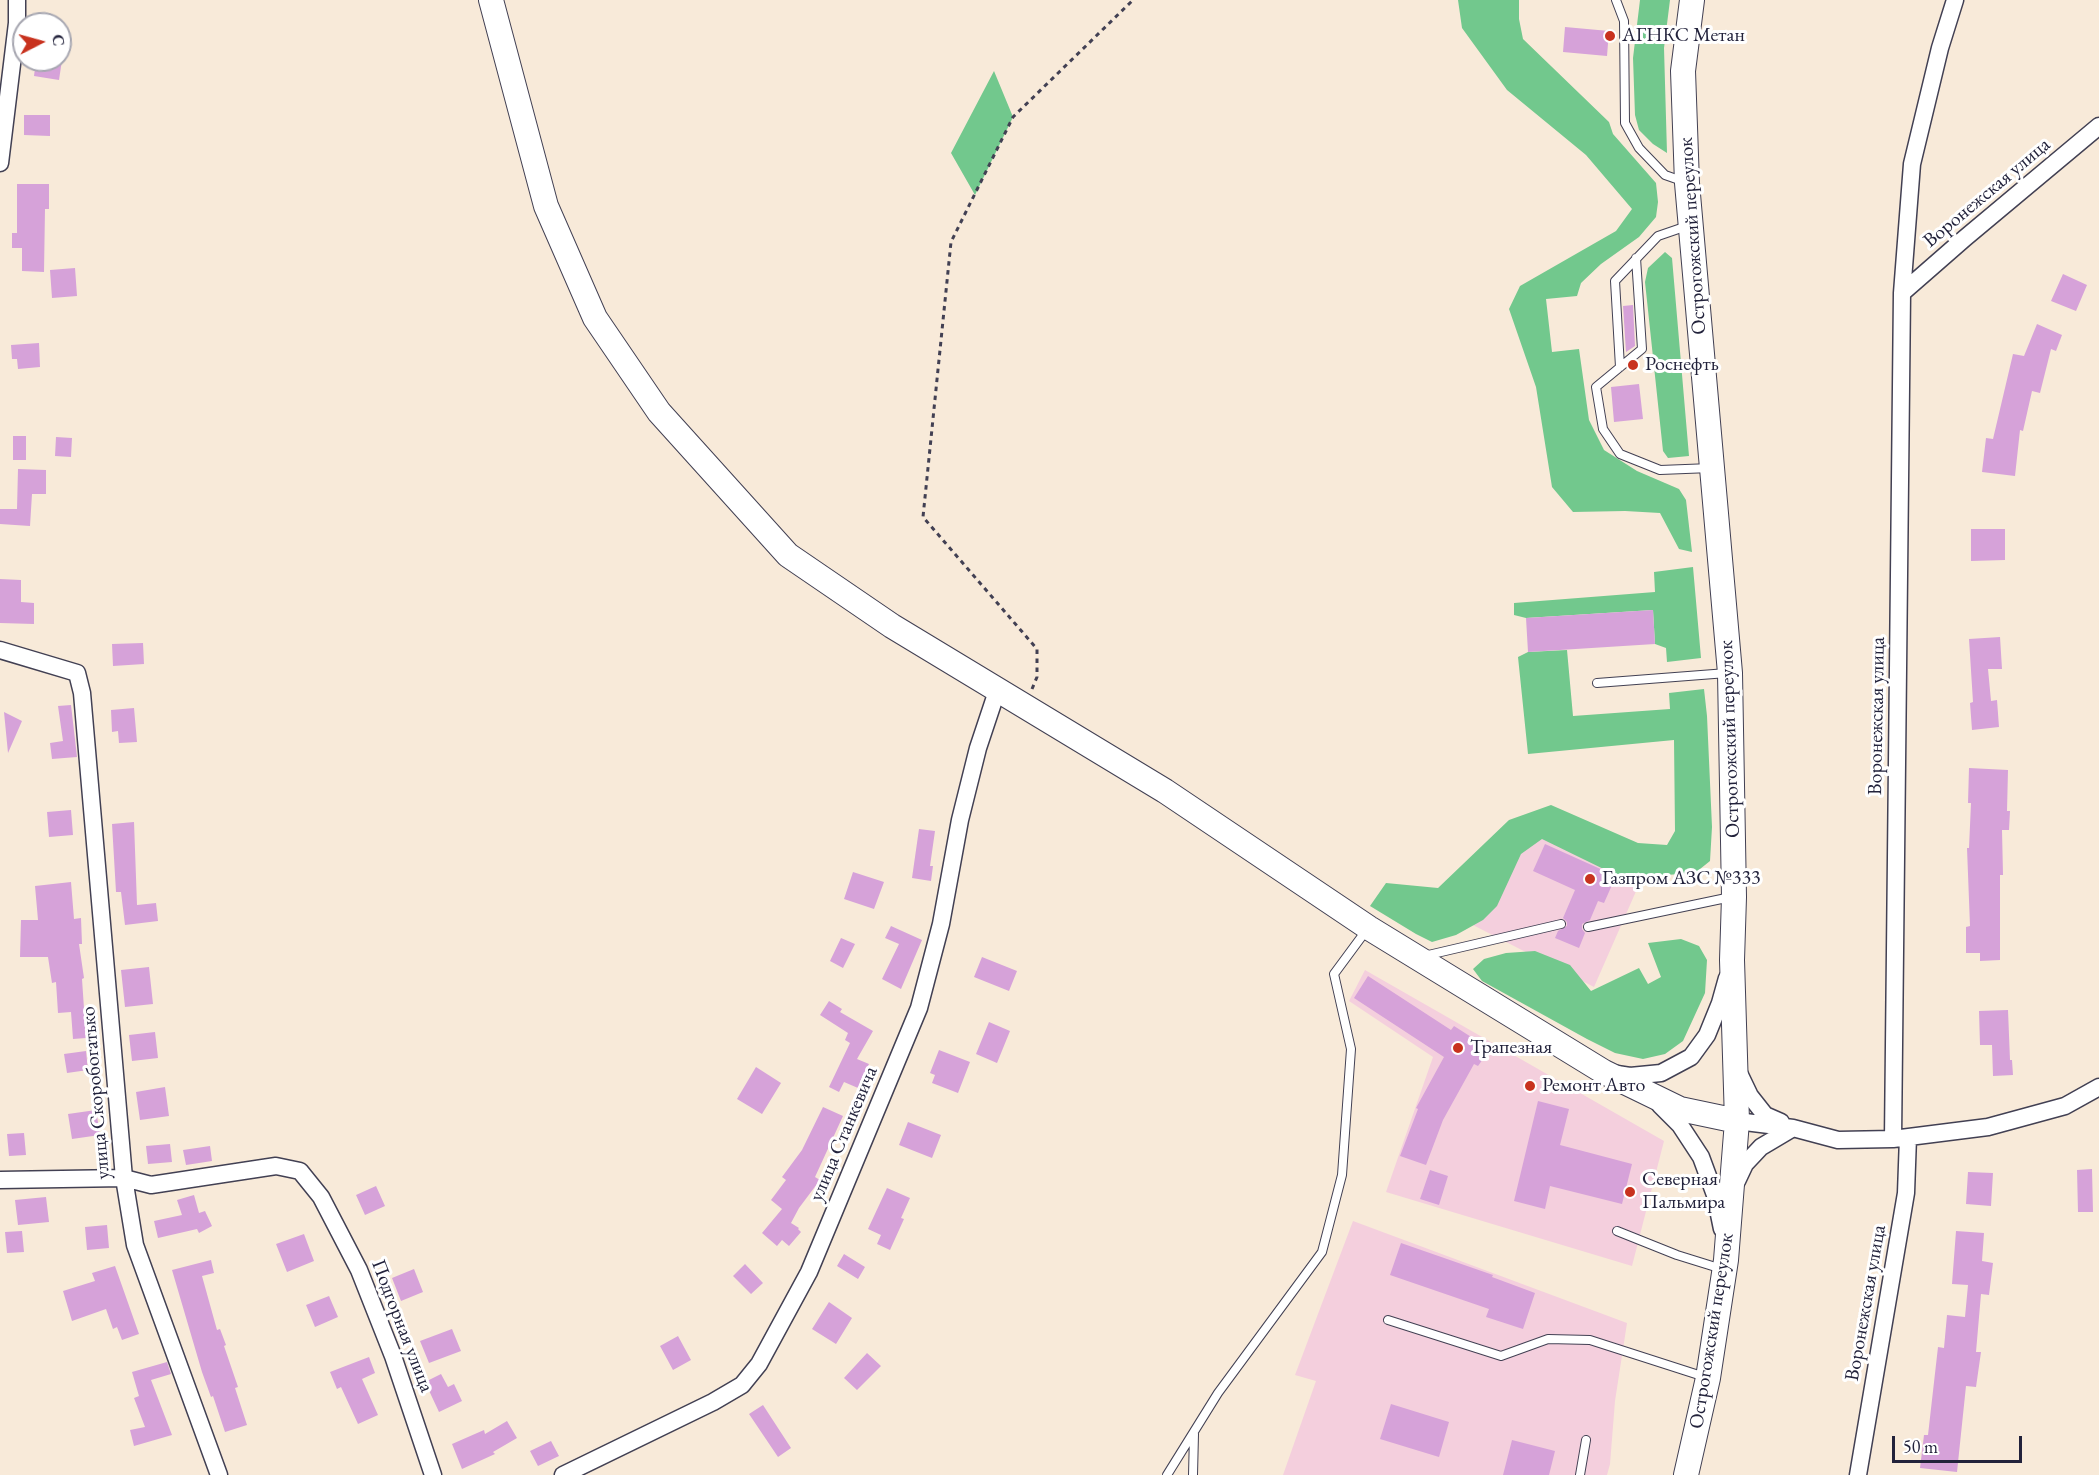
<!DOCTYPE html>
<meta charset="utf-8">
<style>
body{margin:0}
#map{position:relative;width:2099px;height:1475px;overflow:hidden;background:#f8ead9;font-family:"EB Garamond",serif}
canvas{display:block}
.north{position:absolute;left:12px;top:12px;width:60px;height:60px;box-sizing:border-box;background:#fff;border:2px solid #a7a7b1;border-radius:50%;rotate:84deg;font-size:16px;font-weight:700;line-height:24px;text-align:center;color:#22223b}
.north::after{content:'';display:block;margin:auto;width:21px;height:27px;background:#c8321e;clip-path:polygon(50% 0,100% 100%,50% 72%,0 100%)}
.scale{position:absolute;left:1892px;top:1436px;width:130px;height:27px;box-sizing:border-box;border:3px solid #22223b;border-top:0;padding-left:8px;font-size:18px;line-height:21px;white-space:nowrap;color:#22223b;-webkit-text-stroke:4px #fff;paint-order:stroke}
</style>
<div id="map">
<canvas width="2099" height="1475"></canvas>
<div class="north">С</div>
<div class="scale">50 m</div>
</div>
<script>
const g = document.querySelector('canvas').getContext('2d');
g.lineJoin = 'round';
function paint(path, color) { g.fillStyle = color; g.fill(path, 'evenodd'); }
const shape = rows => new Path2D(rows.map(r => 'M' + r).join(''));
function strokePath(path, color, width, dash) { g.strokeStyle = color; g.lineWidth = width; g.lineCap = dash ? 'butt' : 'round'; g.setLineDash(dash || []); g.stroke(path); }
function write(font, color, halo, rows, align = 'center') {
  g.font = font + ' "EB Garamond",serif'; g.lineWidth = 6; g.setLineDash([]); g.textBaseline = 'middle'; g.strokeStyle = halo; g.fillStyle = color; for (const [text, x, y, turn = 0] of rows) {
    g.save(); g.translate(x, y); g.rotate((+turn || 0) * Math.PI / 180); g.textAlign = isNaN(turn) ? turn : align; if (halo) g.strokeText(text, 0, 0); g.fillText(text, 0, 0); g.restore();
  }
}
const built = shape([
 [1539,822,1648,864,1594,987,1471,924],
 [1365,970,1664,1141,1632,1266,1386,1192,1433,1057,1349,1001],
 [1353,1221,1627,1323,1615,1401,1610,1464,1607,1475,1283,1475,1316,1381,1295,1375]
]);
const green = shape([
 [1458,0,1519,0,1519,19,1523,39,1609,122,1613,134,1656,183,1658,202,1656,217,1639,237,1601,264,1581,283,1577,296,1546,299,1552,352,1579,349,1589,420,1604,450,1637,471,1679,489,1686,500,1692,552,1679,549,1660,513,1625,511,1573,512,1552,487,1536,387,1509,309,1520,286,1616,231,1632,209,1586,155,1507,90,1462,28],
 [1640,0,1670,0,1664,48,1667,153,1653,144,1639,130,1635,115,1633,58],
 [994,71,1013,117,975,195,951,153],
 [1665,252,1672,258,1689,456,1668,458,1663,451,1645,282,1648,268],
 [1693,567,1701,658,1667,662,1666,648,1655,644,1653,610,1526,618,1514,615,1514,603,1655,592,1654,572],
 [1567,650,1573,716,1670,709,1669,693,1704,689,1707,716,1712,827,1710,861,1695,873,1622,878,1542,839,1521,854,1497,906,1483,920,1456,935,1432,942,1416,934,1370,906,1386,883,1438,888,1509,820,1551,805,1638,843,1667,845,1675,831,1674,740,1528,754,1518,657,1528,652],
 [1681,939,1699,946,1707,960,1705,993,1683,1041,1665,1054,1643,1059,1615,1053,1587,1039,1482,981,1473,969,1484,959,1506,953,1535,951,1570,965,1591,991,1639,968,1648,984,1661,977,1648,943]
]);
const building = shape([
 [1565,27,1609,31,1607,56,1563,52],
 [36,60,62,60,59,80,34,76],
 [24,115,50,115,50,136,24,135],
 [17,184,49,184,49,209,45,209,44,272,22,271,22,248,12,248,12,233,17,233],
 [75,268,77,296,52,298,50,270],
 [2063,274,2087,285,2076,311,2051,301],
 [1633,305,1635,346,1626,352,1623,306],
 [2037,324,2062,335,2056,351,2051,349,2040,393,2032,391,2023,431,2020,430,2015,476,1982,472,1986,438,1993,439,2013,354,2024,356],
 [39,343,40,367,18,369,17,359,12,359,11,345],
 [1639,384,1643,419,1614,422,1611,387],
 [13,436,26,436,26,460,13,460],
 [56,437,72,438,71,457,55,456],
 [18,469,46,470,46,494,32,494,30,526,0,524,0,509,17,509],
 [1971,529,2005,529,2005,560,1971,561],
 [0,579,21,580,21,602,34,603,34,624,0,623],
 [1653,610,1655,644,1528,652,1526,618],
 [2000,637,2002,669,1988,669,1991,701,1997,700,1999,727,1972,730,1970,703,1973,702,1969,639],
 [143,643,144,664,113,666,112,644],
 [71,705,77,757,52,759,50,743,63,741,58,706],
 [134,708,137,742,119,743,118,731,112,732,111,710],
 [4,712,22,721,8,753],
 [1969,768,2008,770,2007,811,2010,811,2009,830,2002,830,2003,875,2000,875,2000,960,1980,961,1980,953,1966,953,1966,927,1970,926,1967,848,1969,848,1971,803,1968,803],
 [71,810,73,835,49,837,47,812],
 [134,822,137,905,156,903,158,921,125,925,121,892,116,892,112,824],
 [919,829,935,831,930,866,933,866,931,881,912,878],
 [1545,844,1616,876,1604,903,1598,901,1590,920,1582,924,1582,929,1585,933,1579,948,1555,938,1558,931,1567,926,1567,922,1563,918,1575,890,1533,871],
 [853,872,884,882,874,909,844,899],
 [71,882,74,919,81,918,82,944,79,944,84,978,82,979,86,1038,73,1039,71,1012,58,1013,56,982,52,983,48,957,20,957,21,920,38,920,35,886],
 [891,926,922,940,901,989,882,979,899,944,885,938],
 [841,938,855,944,843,968,830,961],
 [982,957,1017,971,1009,991,974,977],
 [149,967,153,1004,125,1007,121,970],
 [1368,976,1451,1030,1454,1026,1490,1049,1478,1066,1474,1064,1443,1120,1426,1165,1400,1156,1418,1109,1416,1108,1444,1057,1354,998],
 [829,1001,842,1009,840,1012,873,1031,857,1059,869,1064,858,1088,844,1082,839,1092,829,1087,850,1043,845,1040,848,1033,820,1015],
 [2008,1010,2010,1060,2012,1060,2013,1075,1993,1076,1992,1045,1980,1045,1979,1011],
 [989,1022,1010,1031,997,1063,976,1054],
 [155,1032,158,1058,132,1061,129,1035],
 [939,1050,970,1062,958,1093,932,1083,935,1075,930,1073],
 [86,1051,88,1070,67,1073,64,1054],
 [756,1067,781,1083,762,1114,737,1099],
 [165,1087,169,1116,140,1120,136,1092],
 [1538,1101,1569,1109,1560,1145,1632,1164,1622,1204,1550,1186,1545,1209,1514,1201],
 [823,1107,843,1116,815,1177,820,1180,799,1208,791,1223,799,1228,798,1229,801,1232,789,1246,782,1240,777,1246,762,1233,782,1209,771,1200,786,1180,782,1177,802,1150],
 [96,1110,100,1135,72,1139,68,1114],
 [908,1122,941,1135,932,1158,899,1145],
 [24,1133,26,1155,9,1156,7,1134],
 [170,1144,172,1162,148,1164,146,1146],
 [210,1146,212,1161,186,1165,183,1150],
 [2092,1169,2093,1212,2078,1212,2077,1170],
 [1430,1170,1448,1176,1439,1205,1420,1199],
 [1968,1172,1993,1173,1991,1206,1966,1204],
 [376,1186,385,1206,365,1215,356,1195],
 [887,1188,910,1198,901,1218,904,1219,890,1250,877,1244,881,1235,868,1229],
 [194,1195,199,1213,205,1211,212,1226,199,1233,197,1229,158,1238,154,1221,182,1215,177,1200],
 [46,1197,49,1222,18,1225,15,1200],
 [107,1225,109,1248,87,1250,85,1227],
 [22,1231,24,1252,7,1253,5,1232],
 [1956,1231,1984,1233,1982,1261,1993,1263,1989,1295,1981,1294,1976,1352,1981,1352,1976,1387,1966,1386,1957,1472,1920,1468,1924,1435,1928,1435,1938,1347,1944,1348,1947,1315,1965,1317,1968,1285,1952,1284],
 [304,1234,314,1261,287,1272,276,1244],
 [1401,1243,1493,1275,1492,1277,1535,1293,1523,1329,1486,1317,1489,1309,1390,1275],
 [844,1254,865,1267,858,1279,837,1266],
 [211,1260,214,1273,202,1276,217,1330,220,1329,226,1345,224,1346,238,1387,235,1388,247,1425,225,1432,213,1396,211,1397,202,1372,172,1270],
 [745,1264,763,1283,751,1294,733,1276],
 [115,1266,139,1334,122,1340,117,1327,113,1329,106,1309,72,1321,63,1291,95,1281,92,1273],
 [414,1269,423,1292,401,1301,392,1278],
 [329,1296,338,1317,315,1327,306,1305],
 [829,1302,852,1318,836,1344,812,1329],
 [452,1329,461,1351,429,1363,420,1341],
 [678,1336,691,1360,673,1370,660,1346],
 [867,1353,881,1366,857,1390,844,1378],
 [369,1357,375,1373,362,1379,378,1415,358,1424,341,1387,337,1389,330,1372],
 [167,1362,171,1374,151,1380,172,1435,134,1446,130,1430,145,1427,134,1398,139,1396,132,1372],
 [441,1374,448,1387,454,1384,462,1401,439,1412,425,1382],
 [1391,1404,1449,1422,1439,1457,1380,1439],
 [763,1405,791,1448,778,1457,749,1414],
 [507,1421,517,1438,493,1452,495,1454,462,1469,452,1444,484,1430,485,1434],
 [1512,1440,1555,1451,1549,1475,1503,1475],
 [551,1441,559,1456,538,1466,530,1451]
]);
const path = shape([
 [1032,689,1037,677,1037,649,923,517,951,242,1013,117,1133,0]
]);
const service = shape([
 [1616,0,1624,21,1625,123,1639,148,1665,175,1685,182],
 [1636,258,1642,349,1596,387,1603,429,1620,454,1660,470,1711,468],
 [1620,367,1615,281,1658,236,1690,225],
 [1597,683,1727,673],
 [1588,927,1731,897],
 [1424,956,1561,924],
 [1617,1231,1677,1255,1722,1269],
 [1388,1320,1501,1356,1548,1339,1590,1340,1705,1377],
 [1167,1475,1218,1393,1322,1252,1342,1175,1351,1049,1334,974,1368,928],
 [1193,1475,1194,1434],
 [1580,1475,1586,1440]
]);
const minor = shape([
 [0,163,17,23,17,0],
 [1902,293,1912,164,1940,48,1955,0],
 [0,650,77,673,82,693,124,1178,135,1245,219,1475],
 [1739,1073,1750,1096,1765,1115,1781,1122],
 [1617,1074,1630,1076,1661,1073,1691,1057,1707,1035,1720,1003,1727,978],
 [1660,1105,1680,1125,1701,1157,1715,1195,1722,1229],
 [1737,1121,1793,1128,1838,1140,1893,1139,1988,1127,2065,1106,2099,1087],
 [1893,1139,1902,293,1965,238,2099,126],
 [0,1180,124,1178,151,1185,276,1166,300,1171,321,1197,359,1270,393,1356,433,1475],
 [1737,1181,1745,1164,1761,1147,1793,1128],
 [563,1475,713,1402,742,1385,759,1364,809,1272,919,1008,941,924,960,820,978,748,997,691],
 [1858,1475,1906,1193,1908,1137]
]);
const secondary = shape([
 [491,0,546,206,595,318,659,412,788,555,892,626,1165,791,1369,928,1604,1072,1680,1109,1737,1121],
 [1686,1475,1708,1378,1726,1260,1737,1121,1732,960,1734,897,1730,673,1687,183,1683,71,1692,0]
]);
const markers = [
 [1610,36,6,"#c8321e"],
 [1633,365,6,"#c8321e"],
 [1590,879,6,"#c8321e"],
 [1458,1048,6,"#c8321e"],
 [1530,1086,6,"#c8321e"],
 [1630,1192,6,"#c8321e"]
];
const poiNames = [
 ["АГНКС Метан",1622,36],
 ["Роснефть",1645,365],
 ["Газпром АЗС №333",1602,879],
 ["Трапезная",1470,1048],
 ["Ремонт Авто",1542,1086],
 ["Северная",1642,1180],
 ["Пальмира",1642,1203]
];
const streetNames = [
 ["Воронежская улица",1987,193,-40],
 ["Острогожский переулок",1693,236,-94],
 ["Воронежская улица",1877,716,-89],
 ["Острогожский переулок",1730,739,-92],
 ["улица Скоробогатько",96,1093,-95],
 ["улица Станкевича",844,1134,-67],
 ["Воронежская улица",1866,1303,-80],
 ["Подгорная улица",402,1326,69],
 ["Острогожский переулок",1712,1331,-81]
];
paint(built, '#f4cfdd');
paint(green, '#72c88d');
paint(building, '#d6a2d9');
strokePath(service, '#424053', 10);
strokePath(minor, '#424053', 19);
strokePath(secondary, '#424053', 26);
strokePath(path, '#424053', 3, [4.5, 4.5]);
strokePath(service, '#fff', 8);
strokePath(minor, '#fff', 16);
strokePath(secondary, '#fff', 24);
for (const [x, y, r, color] of markers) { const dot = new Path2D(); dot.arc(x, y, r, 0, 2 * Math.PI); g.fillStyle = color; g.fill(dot); strokePath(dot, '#fff', 2); }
write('20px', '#22223b', '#fff', poiNames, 'left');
write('20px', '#22223b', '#fff', streetNames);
</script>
